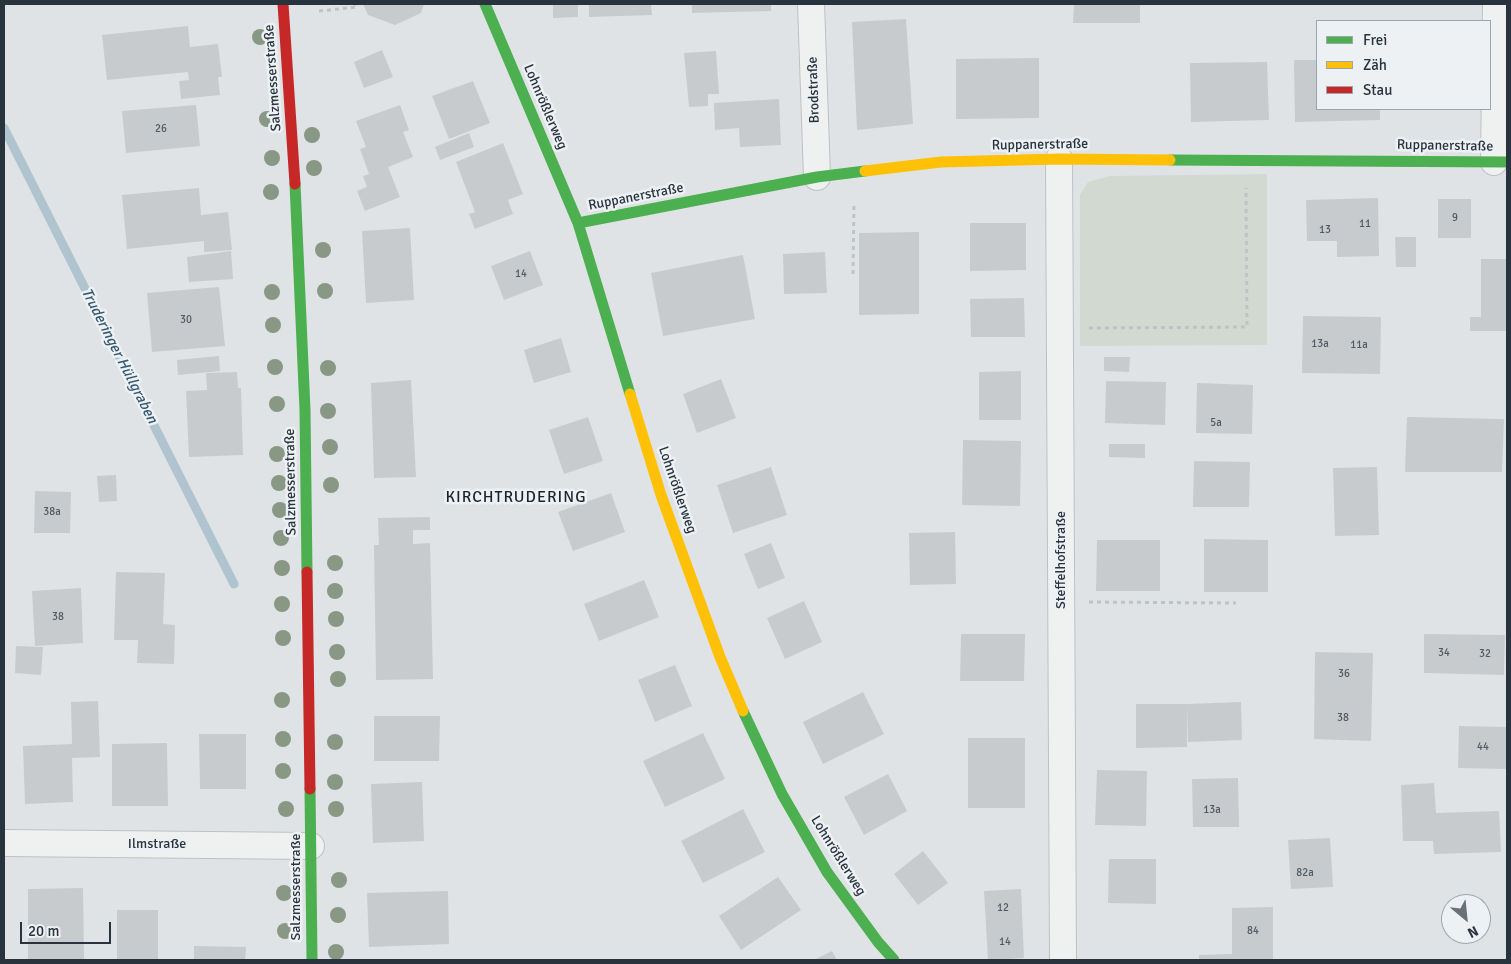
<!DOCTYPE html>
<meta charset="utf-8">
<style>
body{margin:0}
#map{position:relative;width:1511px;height:964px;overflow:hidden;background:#e0e3e5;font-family:Signika,sans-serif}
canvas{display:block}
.frame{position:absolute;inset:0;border:5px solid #28333d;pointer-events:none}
.legend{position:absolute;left:1316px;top:20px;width:175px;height:90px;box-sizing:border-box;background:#edf1f4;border:1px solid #9ea5ab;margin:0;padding:6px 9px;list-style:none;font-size:15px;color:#28333d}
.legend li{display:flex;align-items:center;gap:10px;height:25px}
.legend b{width:25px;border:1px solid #9ea5ab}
.north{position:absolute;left:1441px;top:894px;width:50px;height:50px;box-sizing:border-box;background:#edf1f4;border:1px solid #9ea5ab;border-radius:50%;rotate:152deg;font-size:14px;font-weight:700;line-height:20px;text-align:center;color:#28333d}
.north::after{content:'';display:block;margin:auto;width:18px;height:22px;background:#687178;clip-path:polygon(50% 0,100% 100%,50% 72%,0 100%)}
.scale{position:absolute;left:20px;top:922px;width:91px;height:22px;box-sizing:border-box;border:2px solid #28333d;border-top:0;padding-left:6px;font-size:15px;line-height:18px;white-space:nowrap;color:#28333d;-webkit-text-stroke:4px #edf1f4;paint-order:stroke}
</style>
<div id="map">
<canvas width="1511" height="964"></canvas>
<div class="frame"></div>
<ul class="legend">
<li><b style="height:6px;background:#4caf50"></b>Frei</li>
<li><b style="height:6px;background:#ffc107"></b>Zäh</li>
<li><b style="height:6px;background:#c62828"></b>Stau</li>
</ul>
<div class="north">N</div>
<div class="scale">20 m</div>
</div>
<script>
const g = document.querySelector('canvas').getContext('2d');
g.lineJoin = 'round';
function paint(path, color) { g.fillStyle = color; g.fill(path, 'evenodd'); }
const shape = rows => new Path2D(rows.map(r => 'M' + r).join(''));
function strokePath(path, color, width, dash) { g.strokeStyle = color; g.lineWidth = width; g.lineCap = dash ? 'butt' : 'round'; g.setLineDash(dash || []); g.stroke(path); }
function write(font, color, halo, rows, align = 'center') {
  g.font = font + ' Signika,sans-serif'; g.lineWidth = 5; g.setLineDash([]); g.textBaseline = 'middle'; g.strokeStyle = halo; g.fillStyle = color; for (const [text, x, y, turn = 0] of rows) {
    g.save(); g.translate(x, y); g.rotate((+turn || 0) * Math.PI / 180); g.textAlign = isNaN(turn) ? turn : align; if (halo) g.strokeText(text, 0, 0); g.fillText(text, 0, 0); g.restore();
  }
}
const green = shape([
 [1267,174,1267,345,1080,346,1080,195,1088,182,1110,176]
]);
const stream = shape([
 [4,128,234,584]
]);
const building = shape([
 [363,4,424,4,421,13,395,25,368,15],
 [553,4,578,4,578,17,553,18],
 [589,4,651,4,652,15,589,17],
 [692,4,771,4,771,11,692,13],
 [1074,4,1140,4,1140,23,1073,23],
 [906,19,913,124,857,130,852,22],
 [188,26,190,47,218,44,222,77,218,77,220,95,181,99,179,81,189,80,188,72,107,80,102,35],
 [382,50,393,77,364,88,354,62],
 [716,51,719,94,708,94,708,106,689,107,684,53],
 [1039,58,1039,118,956,119,956,59],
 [1294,60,1317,60,1317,109,1380,109,1380,120,1295,122],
 [1267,62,1269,120,1191,122,1190,63],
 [473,81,490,123,449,139,432,96],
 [779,99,781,145,740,147,739,128,715,130,714,103],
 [196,105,200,146,126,153,122,111],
 [400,105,409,130,403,132,413,157,388,167,400,197,365,211,357,191,367,187,363,176,369,174,360,149,366,147,356,121],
 [469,133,474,147,440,160,435,147],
 [503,143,523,194,508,200,513,214,475,229,469,214,475,212,456,162],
 [199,188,201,215,228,212,232,250,204,252,204,241,127,249,122,195],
 [1378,198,1379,256,1337,257,1337,241,1307,241,1306,200],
 [1438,199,1471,199,1471,238,1438,238],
 [970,223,1026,223,1026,270,970,271],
 [410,228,414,300,366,303,362,231],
 [919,232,919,314,859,315,859,233],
 [1395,237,1416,237,1416,267,1396,267],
 [231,251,233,279,189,282,187,257],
 [530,251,543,285,504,300,491,266],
 [825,252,827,293,784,294,783,254],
 [743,255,755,319,663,336,651,273],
 [1481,259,1507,259,1506,331,1470,331,1470,317,1481,317],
 [219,287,225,346,152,352,147,293],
 [1024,298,1025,337,971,337,970,299],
 [1303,316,1381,317,1380,374,1302,373],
 [561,338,571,372,534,383,524,350],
 [219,356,220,371,178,375,177,360],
 [1104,357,1130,357,1129,372,1104,371],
 [1021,371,1021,420,979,420,979,372],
 [237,372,238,388,241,388,243,455,189,457,186,391,207,390,206,373],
 [721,379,736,418,697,433,683,394],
 [411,380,416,477,374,478,371,383],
 [1106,381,1166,382,1165,425,1105,423],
 [1197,383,1253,385,1252,434,1196,433],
 [588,417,603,461,564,474,549,430],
 [1407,417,1504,419,1502,472,1405,472],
 [963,440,1021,441,1020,506,962,505],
 [1109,444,1145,444,1145,458,1109,457],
 [1194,461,1250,462,1249,507,1193,507],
 [771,467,787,515,733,533,717,485],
 [1377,467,1379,535,1335,536,1333,468],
 [116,475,117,501,99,502,97,476],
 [35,491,71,492,70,533,34,533],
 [611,493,625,532,573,551,558,512],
 [430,517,430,530,413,530,413,544,430,543,433,679,376,680,374,545,379,545,378,518],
 [955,532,956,584,910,585,909,533],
 [1204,539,1268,540,1268,592,1204,592],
 [1097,540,1160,540,1160,591,1096,591],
 [771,543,785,578,758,589,744,554],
 [116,572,165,573,163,624,175,625,174,664,137,663,138,640,114,640],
 [644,580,659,617,599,641,584,604],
 [81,588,83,643,35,646,32,591],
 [804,601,822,642,785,659,767,618],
 [961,634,1025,634,1024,681,960,681],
 [1424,634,1505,635,1504,675,1424,673],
 [16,646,43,647,41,675,15,673],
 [1315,652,1373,653,1371,741,1314,739],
 [675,665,692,706,655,722,638,680],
 [863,692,884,734,823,764,803,722],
 [98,701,100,757,72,758,73,802,25,804,23,746,72,744,71,702],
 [1241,702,1242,740,1188,742,1187,704],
 [1136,704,1187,704,1187,747,1136,748],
 [374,716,440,716,439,761,374,761],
 [1459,726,1507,727,1507,769,1458,768],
 [703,733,725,779,665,807,643,761],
 [199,734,246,734,246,789,200,789],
 [968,738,1025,738,1025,808,968,808],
 [167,743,168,806,112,806,112,744],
 [1097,770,1147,771,1146,826,1095,825],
 [888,774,907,811,864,835,844,797],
 [1238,778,1239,827,1193,827,1192,779],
 [422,782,424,841,373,843,371,784],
 [1434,783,1436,813,1499,811,1501,852,1434,854,1433,841,1403,841,1401,785],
 [743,809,765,852,703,883,681,841],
 [1330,838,1333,887,1291,889,1288,840],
 [923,851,948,883,918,905,894,874],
 [1109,859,1156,859,1156,904,1108,903],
 [778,877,801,910,741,950,719,916],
 [83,888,84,960,28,960,28,889],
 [1021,889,1024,958,988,960,984,891],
 [448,891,449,944,369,947,367,893],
 [1273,907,1273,960,1199,960,1199,955,1232,954,1232,908],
 [117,910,158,910,158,960,117,960],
 [194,946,246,947,245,960,194,960],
 [832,951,837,960,814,960]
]);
const path = shape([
 [319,11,357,7,355,4],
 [853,274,854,202],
 [1089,328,1247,327,1246,188],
 [1089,602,1236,603]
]);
const street = shape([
 [811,4,817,177],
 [1059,159,1063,960],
 [1494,162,1496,4],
 [4,843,311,846]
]);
const fast = shape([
 [485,4,578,223,630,394],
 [1170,160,1507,162],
 [295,184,305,410,307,572],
 [578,223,817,177,865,171],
 [743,711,782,794,827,872,878,942,894,960],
 [310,789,312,960]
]);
const slow = shape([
 [865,171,941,162,1059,159,1170,160],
 [630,394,661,495,720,657,743,711]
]);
const jam = shape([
 [283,4,295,184],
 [307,572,310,789]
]);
const trees = [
 [260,37],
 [267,119],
 [312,135],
 [272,158],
 [314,168],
 [271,192],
 [323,250],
 [325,291],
 [272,292],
 [273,325],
 [275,367],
 [328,368],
 [277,404],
 [328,411],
 [330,447],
 [277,454],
 [279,483],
 [331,485],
 [280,510],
 [281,538],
 [335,563],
 [282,568],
 [335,591],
 [282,604],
 [336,619],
 [283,638],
 [337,652],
 [338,679],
 [282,700],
 [283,739],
 [335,742],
 [283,771],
 [335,782],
 [286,809],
 [336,809],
 [339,880],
 [284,893],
 [338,915],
 [285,931],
 [336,952]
];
const numberNames = [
 ["26",161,129],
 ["9",1455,218],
 ["11",1365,224],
 ["13",1325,230],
 ["14",521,274],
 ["30",186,320],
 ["13a",1320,344],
 ["11a",1359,345],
 ["5a",1216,423],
 ["38a",52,512],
 ["38",58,617],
 ["34",1444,653],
 ["32",1485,654],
 ["36",1344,674],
 ["38",1343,718],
 ["44",1483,747],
 ["13a",1212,810],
 ["82a",1305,873],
 ["12",1003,908],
 ["84",1253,931],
 ["14",1005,942]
];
const streetNames = [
 ["Salzmesserstraße",273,78,-94],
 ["Brodstraße",814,90,-92],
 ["Lohnrößlerweg",545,107,67],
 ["Ruppanerstraße",1040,145,-1],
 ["Ruppanerstraße",1445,146,1],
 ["Ruppanerstraße",636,197,-11],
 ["Salzmesserstraße",291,482,-91],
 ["Lohnrößlerweg",677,490,71],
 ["Steffelhofstraße",1061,560,-90],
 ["Ilmstraße",157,844],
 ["Lohnrößlerweg",838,856,58],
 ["Salzmesserstraße",296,887,-90]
];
const waterNames = [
 ["Truderinger Hüllgraben",119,356,63]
];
const quarterNames = [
 ["KIRCHTRUDERING",516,498]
];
paint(green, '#d2d9d0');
strokePath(stream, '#afc4cf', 9);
paint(building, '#c8cbcd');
strokePath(street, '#bec1c3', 28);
strokePath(path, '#bec3c5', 3, [4, 4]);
strokePath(street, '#eff1f1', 26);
strokePath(fast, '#4caf50', 11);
strokePath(slow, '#ffc107', 11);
strokePath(jam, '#c62828', 11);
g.fillStyle = '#899785';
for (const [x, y] of trees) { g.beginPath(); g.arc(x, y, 8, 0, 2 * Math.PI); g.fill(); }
write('11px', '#515a62', null, numberNames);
write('14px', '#28333d', '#edf1f4', streetNames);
write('italic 15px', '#34586f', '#edf1f4', waterNames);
g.letterSpacing = '1px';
write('16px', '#1a242d', '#edf1f4', quarterNames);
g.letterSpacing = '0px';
</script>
